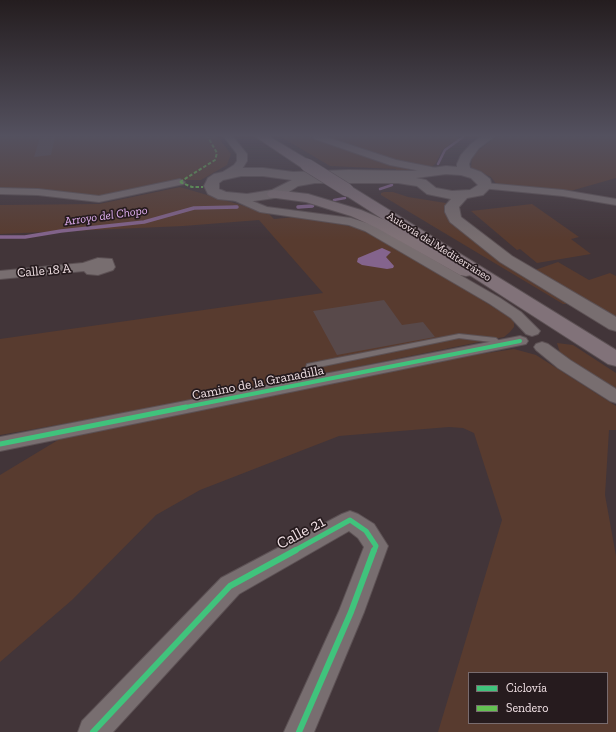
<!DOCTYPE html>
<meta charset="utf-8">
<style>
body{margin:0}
#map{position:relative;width:616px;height:732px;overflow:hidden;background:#423539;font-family:"Zilla Slab",serif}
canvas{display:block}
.legend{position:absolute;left:468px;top:672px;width:140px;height:52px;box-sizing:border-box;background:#261b1e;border:1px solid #786b6e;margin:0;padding:5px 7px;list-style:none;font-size:12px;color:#f2e2e6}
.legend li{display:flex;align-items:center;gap:8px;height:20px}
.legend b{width:20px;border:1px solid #786b6e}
</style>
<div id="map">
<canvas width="616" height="732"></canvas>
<ul class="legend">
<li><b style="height:5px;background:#40c37c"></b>Ciclovía</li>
<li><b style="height:5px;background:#63c152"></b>Sendero</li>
</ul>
</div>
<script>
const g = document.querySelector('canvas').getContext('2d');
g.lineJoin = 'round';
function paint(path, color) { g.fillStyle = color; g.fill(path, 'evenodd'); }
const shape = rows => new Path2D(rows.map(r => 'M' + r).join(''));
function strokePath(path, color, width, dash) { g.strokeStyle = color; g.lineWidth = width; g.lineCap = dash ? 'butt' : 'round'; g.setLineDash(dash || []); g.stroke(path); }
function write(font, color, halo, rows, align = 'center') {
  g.font = font + ' "Zilla Slab",serif'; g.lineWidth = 3.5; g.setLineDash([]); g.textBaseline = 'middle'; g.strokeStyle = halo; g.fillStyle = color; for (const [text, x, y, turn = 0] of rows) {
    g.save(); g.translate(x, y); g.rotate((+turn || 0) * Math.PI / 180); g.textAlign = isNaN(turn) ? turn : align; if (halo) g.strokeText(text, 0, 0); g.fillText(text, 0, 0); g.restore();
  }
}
const green = shape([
 [0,137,218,137,231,154,227,165,201,180,177,180,109,195,89,196,0,189],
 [281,137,310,137,390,165,409,169,406,172,396,172,396,169,330,166],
 [326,137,460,137,442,150,436,163,432,167,417,165,393,160],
 [496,137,616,137,616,178,567,192,497,185,491,177,471,168,472,157,480,149],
 [180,187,268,213,274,219,295,217,344,225,357,228,397,248,446,277,512,319,514,323,514,327,510,332,504,337,149,409,0,435,0,339,323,293,259,220,183,226,0,234,0,205,99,204],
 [384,192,393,192,408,197,446,203,444,212,457,226,568,304,563,304,381,195,381,193],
 [532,204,579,237,571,239,591,254,537,263,520,249,517,250,471,211],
 [558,262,589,280,610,273,616,276,616,317,535,270],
 [557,343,573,345,616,373,616,388,570,361,560,353],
 [514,349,536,355,616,406,616,430,609,430,605,495,616,556,616,732,438,732,502,520,474,433,463,428,449,427,339,436,200,490,156,515,72,600,0,662,0,475,63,437,342,380,468,356],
 [469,673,607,673,607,723,469,723]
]);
const water = shape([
 [382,248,391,252,386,257,394,266,393,268,387,269,362,265,357,262,358,258]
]);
const streamFar1 = shape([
 [438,164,445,150,463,137],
 [380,189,392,185],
 [334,200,345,198],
 [234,207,237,207],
 [298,207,313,206]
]);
const stream = shape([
 [298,207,312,206],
 [0,237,25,237,61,231,144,222,194,208,237,207]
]);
const building = shape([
 [40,137,55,137,51,155,34,157],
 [384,300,402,325,423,322,435,337,337,355,313,311]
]);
const service = shape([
 [459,334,496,338,504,345,500,347,491,342,459,338,314,368,308,386,302,386,301,384,307,364,459,334]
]);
const minor = shape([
 [224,137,233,137,247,154,247,161,242,169,223,178,218,175,234,165,237,161,237,154,224,137],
 [313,137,326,137,396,160,436,168,441,171,436,174,390,165,315,139,313,137],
 [180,179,185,182,184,184,99,202,38,195,0,194,0,188,38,189,99,196,180,179],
 [485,183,563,190,616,199,616,205,563,196,481,188,480,186,485,183],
 [235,194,267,207,351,218,373,225,500,298,521,312,540,331,538,334,532,336,526,334,511,318,490,304,365,231,349,225,260,212,231,199,229,197,235,194],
 [98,258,112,259,115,267,113,270,98,275,87,274,84,271,0,279,0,271,83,263,98,258],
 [520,336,526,338,528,341,526,344,0,451,0,437,520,336],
 [542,342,548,344,570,360,616,389,616,403,610,401,558,368,536,350,534,347,536,344,542,342],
 [350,511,358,514,374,524,388,546,364,612,314,732,284,732,339,611,364,547,358,538,349,531,239,594,113,732,78,732,82,721,221,578,342,514,350,511]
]);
const tertiary = shape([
 [481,137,494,137,479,148,471,159,469,164,470,168,481,172,490,179,492,186,483,195,467,198,459,207,461,217,512,256,616,317,616,331,609,329,500,262,450,222,445,212,445,206,451,199,427,194,417,186,398,183,315,183,298,186,281,197,247,202,218,199,208,194,204,186,208,178,214,174,241,168,263,168,293,172,349,170,412,171,446,166,457,167,457,164,461,155,471,144,481,137],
 [446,174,461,175,471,178,478,185,470,190,452,191,436,188,426,180,416,178,446,174],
 [241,176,263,176,292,180,272,190,247,194,226,192,219,189,219,183,223,180,241,176]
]);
const trunk = shape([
 [274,190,308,194,361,210,387,221,472,267,475,271,472,275,466,276,460,275,375,227,351,216,306,202,269,197,267,194,269,191,274,190]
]);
const motorway = shape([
 [256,137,270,137,312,162,313,165,312,168,307,169,302,168,256,137],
 [347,186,352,187,616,350,616,366,608,364,342,193,340,190,342,187,347,186]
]);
const motorwayBridge = shape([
 [307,165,347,190]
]);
const quiet = shape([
 [180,182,215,160,217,153,208,137],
 [180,182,192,187,203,187]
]);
const cyclewayFar2 = shape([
 [181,408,520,341]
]);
const cyclewayFar1 = shape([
 [0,444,186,407],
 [294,551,350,520,366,531,376,546,374,551]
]);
const cycleway = shape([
 [93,732,230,586,296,550],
 [299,732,351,612,374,550]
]);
const farStreetnames = [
 ["Autovía del Mediterráneo",439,247,32]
];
const farWaternames = [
 ["Arroyo del Chopo",106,216,-8]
];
const streetNames = [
 ["Calle 18 A",44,271,-5],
 ["Camino de la Granadilla",258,383,-11]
];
const nearStreetnames = [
 ["Calle 21",301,533,-28]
];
paint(green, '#583b2f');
paint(water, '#84648d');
strokePath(streamFar1, '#84648d', 2.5);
strokePath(stream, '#84648d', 3.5);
paint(building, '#58494a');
strokePath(service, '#5c5154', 2);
strokePath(minor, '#5c5154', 2);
strokePath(tertiary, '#5c5154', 2);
strokePath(trunk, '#5c5154', 2);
strokePath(motorway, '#5c5154', 2);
paint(service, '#786e70');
paint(minor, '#786e70');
paint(tertiary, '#786e70');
paint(trunk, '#807277');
paint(motorway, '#817279');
strokePath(motorwayBridge, '#5c5154', 14, []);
strokePath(motorwayBridge, '#817279', 13);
strokePath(quiet, '#63c152', 2, [3.5, 2]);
strokePath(cyclewayFar2, '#40c37c', 4);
strokePath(cyclewayFar1, '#40c37c', 5);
strokePath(cycleway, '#40c37c', 6);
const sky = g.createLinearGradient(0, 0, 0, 239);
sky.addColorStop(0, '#241d1f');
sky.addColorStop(0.57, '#54515f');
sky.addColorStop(1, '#54515f00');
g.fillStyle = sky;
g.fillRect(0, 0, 616, 239);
write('11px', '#f2e2e6', '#261b1e', farStreetnames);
write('italic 12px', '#e5b3f6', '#261b1e', farWaternames);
write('13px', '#f2e2e6', '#261b1e', streetNames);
write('16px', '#f2e2e6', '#261b1e', nearStreetnames);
</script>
